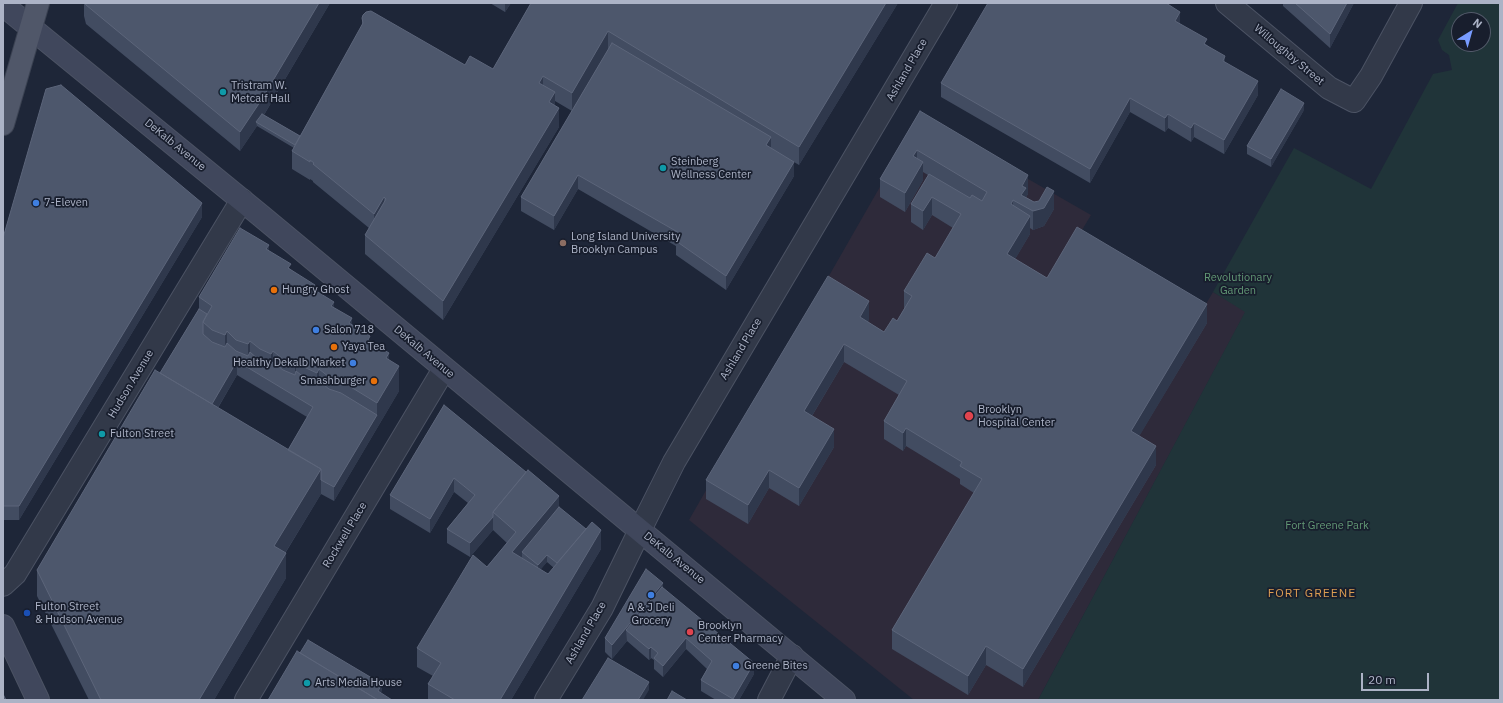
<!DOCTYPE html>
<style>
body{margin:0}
#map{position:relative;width:1503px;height:703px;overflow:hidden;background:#1e2638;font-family:"IBM Plex Sans",sans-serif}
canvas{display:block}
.frame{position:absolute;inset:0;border:4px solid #acb3c6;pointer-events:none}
.north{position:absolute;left:1451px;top:12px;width:40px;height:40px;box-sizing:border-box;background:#181e2d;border:1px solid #535a6a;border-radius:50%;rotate:37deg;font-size:11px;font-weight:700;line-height:16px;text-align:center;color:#acb3c6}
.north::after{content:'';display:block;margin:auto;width:14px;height:18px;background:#789cff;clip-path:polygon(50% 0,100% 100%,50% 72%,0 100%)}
.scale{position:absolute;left:1361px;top:673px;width:68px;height:18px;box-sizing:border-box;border:2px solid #acb3c6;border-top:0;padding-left:5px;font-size:12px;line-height:14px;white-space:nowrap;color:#acb3c6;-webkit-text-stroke:3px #181e2d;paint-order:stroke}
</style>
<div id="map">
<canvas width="1503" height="703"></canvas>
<div class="frame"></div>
<div class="north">N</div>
<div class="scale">20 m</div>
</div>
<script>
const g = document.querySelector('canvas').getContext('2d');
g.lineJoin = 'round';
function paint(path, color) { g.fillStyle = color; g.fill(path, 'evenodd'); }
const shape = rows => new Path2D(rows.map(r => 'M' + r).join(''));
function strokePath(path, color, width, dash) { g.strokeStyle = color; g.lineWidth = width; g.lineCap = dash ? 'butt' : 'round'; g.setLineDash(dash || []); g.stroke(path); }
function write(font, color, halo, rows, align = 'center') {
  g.font = font + ' "IBM Plex Sans",sans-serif'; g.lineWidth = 3.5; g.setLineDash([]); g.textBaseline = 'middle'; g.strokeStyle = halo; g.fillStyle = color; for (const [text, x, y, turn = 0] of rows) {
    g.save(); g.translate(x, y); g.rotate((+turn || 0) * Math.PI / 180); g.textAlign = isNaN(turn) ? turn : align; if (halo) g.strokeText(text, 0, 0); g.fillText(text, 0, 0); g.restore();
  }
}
const medical = shape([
 [920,117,1091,215,1079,235,1203,309,1213,292,1246,311,1038,700,914,700,689,520]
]);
const green = shape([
 [1458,3,1500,3,1500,700,1038,700,1245,312,1213,292,1294,148,1371,189,1433,74,1452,70,1449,55,1442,50,1438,40],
 [1459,20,1483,20,1483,44,1459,44]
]);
const minor = shape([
 [1227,3,1329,88,1354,101,1371,76,1411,3],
 [3,585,15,574,242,200],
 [246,700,444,369],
 [546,700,602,608,640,530],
 [769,700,792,656]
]);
const tertiary = shape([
 [640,530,674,462,946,3]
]);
const secondary = shape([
 [3,5,260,215,844,700],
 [3,626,38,700]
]);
const primary = shape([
 [3,124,38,3]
]);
const wall = shape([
 [84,3,330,3,264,115,300,136,362,26,362,18,465,65,493,69,531,3,898,3,799,165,794,162,794,176,726,290,676,255,676,246,578,189,554,230,521,211,521,197,572,111,555,101,555,106,559,127,443,320,365,254,365,235,369,228,313,182,313,181,310,179,310,180,292,169,292,151,294,148,257,126,240,151,86,24,84,16],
 [490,3,511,3,505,12],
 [1283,3,1354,3,1330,48,1283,6],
 [1180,24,1207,45,1225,62,1258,95,1224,154,1194,137,1191,142,1168,128,1165,132,1130,112,1090,183,941,97,941,83],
 [1304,110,1271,167,1247,154,1247,146],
 [920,111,1028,194,1026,197,1034,202,1054,209,1044,226,1033,230,1030,228,1030,234,1015,259,1047,278,1207,323,1139,436,1156,465,1023,687,986,665,968,695,892,649,892,630,974,493,960,484,960,479,906,446,903,451,884,439,884,421,899,395,844,362,812,416,834,447,799,506,769,488,748,524,706,499,706,480,869,320,868,322,884,332,897,321,904,309,904,291,935,258,953,228,932,215,923,230,911,222,911,204,928,175,923,172,923,180,905,212,880,197,880,179],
 [202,217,19,520,3,520,3,238],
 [269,251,315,290,389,360,399,391,334,501,321,494,286,552,286,578,214,700,89,700,37,596,37,570,160,373,199,309,199,297],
 [237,375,307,417,288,450,218,408],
 [444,405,559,507,601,549,511,700,428,700,428,684,433,676,417,667,417,648,507,543,493,530,470,557,447,543,447,529,468,503,454,492,430,533,390,509,390,495],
 [547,562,554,568,548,574,540,569],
 [663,588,754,674,739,700,716,700,701,691,701,680,707,669,686,649,663,677,654,669,654,660,651,658,649,660,627,641,612,659,605,652,605,638]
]);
const shadedWall = shape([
 [319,3,330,3,262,118,256,122,257,126,240,151,240,132],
 [505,3,511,3,505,12],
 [886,3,898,3,799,165,799,147],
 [1347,3,1354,3,1330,48,1330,34],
 [1180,12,1180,26,1175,21],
 [608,31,608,50,572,111,572,93],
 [1225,56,1225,70,1223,61],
 [543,76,543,94,539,83],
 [1258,81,1258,95,1224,154,1224,140],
 [555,92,555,111,549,102],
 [1130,98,1130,112,1090,183,1090,169],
 [1304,103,1304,110,1271,167,1271,159],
 [559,108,559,127,443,320,443,301],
 [1168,114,1168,128,1165,132,1165,118],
 [1194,123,1194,137,1191,142,1191,128],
 [771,137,771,151,766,145],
 [917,150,917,168,913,156],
 [794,162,794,176,726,290,726,276],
 [923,162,923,180,905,212,905,193],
 [578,175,578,189,554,230,554,216],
 [1028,175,1028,194,1021,205,1022,186],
 [1054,191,1054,209,1044,226,1033,230,1033,211],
 [384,197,384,216,374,232,374,214],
 [932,197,932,215,923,230,923,211],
 [1013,200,1013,218,1011,204],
 [202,203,202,217,19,520,19,506],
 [1030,216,1030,234,1007,273,1007,254],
 [269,245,269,270,266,249],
 [869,301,869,320,860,336,860,317],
 [334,302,334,327,331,306],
 [1207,304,1207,323,1131,450,1131,431],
 [352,318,352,344,349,323],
 [227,331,227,357,225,361,225,335],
 [250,341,250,366,248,368,248,344],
 [844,344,844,362,804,429,804,411],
 [273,351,273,376,271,379,271,354],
 [389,353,389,378,386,358],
 [296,360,296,385,295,389,295,363],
 [237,361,237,375,207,426,207,412],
 [399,366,399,391,334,501,334,487,377,415,377,403],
 [319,369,319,395,317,398,317,373],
 [906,428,906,446,903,451,903,433],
 [834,429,834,447,799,506,799,488],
 [1156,446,1156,465,1023,687,1023,669],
 [321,469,321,494,274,571,274,546],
 [769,470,769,488,748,524,748,505],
 [454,478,454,492,430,533,430,519],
 [559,496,559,514,522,552,522,559,512,552],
 [493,517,493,530,470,557,470,543],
 [601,530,601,549,511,700,500,700],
 [286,553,286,578,214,700,199,700],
 [547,555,547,562,538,573,538,565],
 [663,583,663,597,626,630,627,641,612,659,612,645],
 [686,638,686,649,663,677,663,666],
 [986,646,986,665,968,695,968,676],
 [651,647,651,658,649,660,649,649],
 [754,663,754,674,739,700,733,700,733,699],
 [649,682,649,690,643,700,638,700],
 [382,684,382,691,378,699,378,691]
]);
const building = shape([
 [85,3,319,3,262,99,240,132,86,5,85,3],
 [531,3,886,3,799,147,608,31,572,93,543,76,539,83,555,92,549,102,559,108,443,301,365,235,386,199,384,197,374,214,313,164,314,163,310,160,310,162,292,151,363,23,362,18,363,15,366,12,371,11,465,65,470,56,493,69,531,3],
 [988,3,1166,3,1180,12,1175,21,1207,39,1204,44,1225,56,1223,61,1258,81,1224,140,1194,123,1191,128,1168,114,1165,118,1130,98,1090,169,941,83,988,3],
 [1295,3,1347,3,1330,34,1295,3],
 [612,43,771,137,766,145,794,162,726,276,676,241,681,234,578,175,554,216,521,197,612,43],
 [61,85,202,203,19,506,3,506,3,238,46,89,61,85],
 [1281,89,1304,103,1271,159,1247,146,1281,89],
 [920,111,1028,175,1022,186,1026,188,1021,195,1034,202,1039,201,1047,187,1054,191,1044,208,1033,211,1013,200,1011,204,1030,216,1007,254,1047,278,1077,227,1207,304,1131,431,1156,446,1023,669,986,646,968,676,892,630,982,479,960,466,962,462,906,428,903,433,884,421,907,381,844,344,804,411,834,429,799,488,769,470,748,505,706,480,828,276,869,301,860,317,884,332,893,318,897,321,912,296,904,291,927,253,935,258,961,214,932,197,923,211,911,204,929,174,970,198,972,195,982,201,987,192,917,150,913,156,923,162,905,193,880,179,920,111],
 [262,114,300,136,295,145,256,122,262,114],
 [240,228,269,245,266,249,291,264,288,268,315,285,313,289,334,302,331,306,352,318,349,323,370,336,368,340,389,353,386,358,399,366,377,403,341,381,329,377,319,369,317,373,306,368,296,360,295,363,283,359,273,351,271,354,260,349,250,341,248,344,236,340,227,331,225,335,212,330,203,322,212,306,199,297,240,228],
 [199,309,207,314,203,322,203,334,212,342,225,347,227,343,236,351,248,356,250,352,260,361,271,365,273,362,283,370,295,375,296,371,306,379,317,384,319,381,329,389,341,393,377,415,334,487,321,480,321,469,288,450,313,407,237,361,212,404,160,373,199,309],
 [155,370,321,469,274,546,286,553,199,700,101,700,37,570,155,370],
 [444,405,526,472,493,512,493,517,470,543,447,529,475,495,454,478,430,519,390,495,444,405],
 [528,470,559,496,512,552,548,574,592,522,601,530,500,700,455,700,428,684,441,663,417,648,473,555,487,567,516,532,493,512,528,470],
 [559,507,586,529,557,563,547,555,538,565,522,552,559,507],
 [646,569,663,583,612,645,605,638,646,569],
 [662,587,754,663,733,699,701,680,712,661,686,638,663,666,654,658,658,653,651,647,649,649,626,630,662,587],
 [308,640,382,684,378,691,392,700,378,700,300,653,308,640],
 [297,651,378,700,268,700,297,651],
 [608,658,649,682,638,700,582,700,608,658],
 [672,691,687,700,667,700,672,691],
 [3,694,6,700,3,700,3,694]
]);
const markers = [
 [223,92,4,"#0f9aa8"],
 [663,168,4,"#0f9aa8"],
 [36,203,4,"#3f7fe0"],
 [563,243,4,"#8d6e63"],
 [274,290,4,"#e8710a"],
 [316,330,4,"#3f7fe0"],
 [334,347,4,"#e8710a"],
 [353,363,4,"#3f7fe0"],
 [374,381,4,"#e8710a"],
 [969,416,5,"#e0444e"],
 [102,434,4,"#0f9aa8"],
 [651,595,4,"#3f7fe0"],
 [27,613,4,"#1a4fb4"],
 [690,632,4,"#e0444e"],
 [736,666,4,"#3f7fe0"],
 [307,683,4,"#0f9aa8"]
];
const streetNames = [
 ["Willoughby Street",1289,55,40],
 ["Ashland Place",907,70,-60],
 ["DeKalb Avenue",175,145,39],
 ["Ashland Place",741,349,-59],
 ["DeKalb Avenue",424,352,40],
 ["Hudson Avenue",131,384,-59],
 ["Rockwell Place",345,535,-59],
 ["DeKalb Avenue",674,558,39],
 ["Ashland Place",586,633,-60]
];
const poiNames = [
 ["Tristram W.",231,86],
 ["Metcalf Hall",231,99],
 ["Steinberg",671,162],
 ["Wellness Center",671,175],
 ["7-Eleven",44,203],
 ["Long Island University",571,237],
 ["Brooklyn Campus",571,250],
 ["Hungry Ghost",282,290],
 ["Salon 718",324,330],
 ["Yaya Tea",342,347],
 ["Healthy Dekalb Market",345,363,"right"],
 ["Smashburger",366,381,"right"],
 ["Brooklyn",978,410],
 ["Hospital Center",978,423],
 ["Fulton Street",110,434],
 ["Fulton Street",35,607],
 ["& Hudson Avenue",35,620],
 ["A & J Deli",651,608,"center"],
 ["Grocery",651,621,"center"],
 ["Brooklyn",698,626],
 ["Center Pharmacy",698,639],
 ["Greene Bites",744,666],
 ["Arts Media House",315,683]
];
const parkNames = [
 ["Revolutionary",1238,278],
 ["Garden",1238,291],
 ["Fort Greene Park",1327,526]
];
const neighbourhoodNames = [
 ["FORT GREENE",1312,594]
];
paint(medical, '#2e2a3a');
paint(green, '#203439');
strokePath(minor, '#4c5364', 24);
strokePath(tertiary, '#4c5364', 24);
strokePath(secondary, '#4c5364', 24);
strokePath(primary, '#3b4252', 24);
strokePath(minor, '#323949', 22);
strokePath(tertiary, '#323949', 22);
strokePath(secondary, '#40475c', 22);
strokePath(primary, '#505769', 22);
paint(wall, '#424c61');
paint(shadedWall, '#2f384c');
paint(building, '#4d576c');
strokePath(building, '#5c657a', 1);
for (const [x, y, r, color] of markers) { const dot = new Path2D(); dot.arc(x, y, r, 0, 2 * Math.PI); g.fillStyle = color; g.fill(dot); strokePath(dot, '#181e2d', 1.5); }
write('11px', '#acb3c6', '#181e2d', streetNames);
write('11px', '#acb3c6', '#181e2d', poiNames, 'left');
write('11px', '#629875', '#181e2d', parkNames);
g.letterSpacing = '1px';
write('12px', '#db9d52', '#181e2d', neighbourhoodNames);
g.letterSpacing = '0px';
</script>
